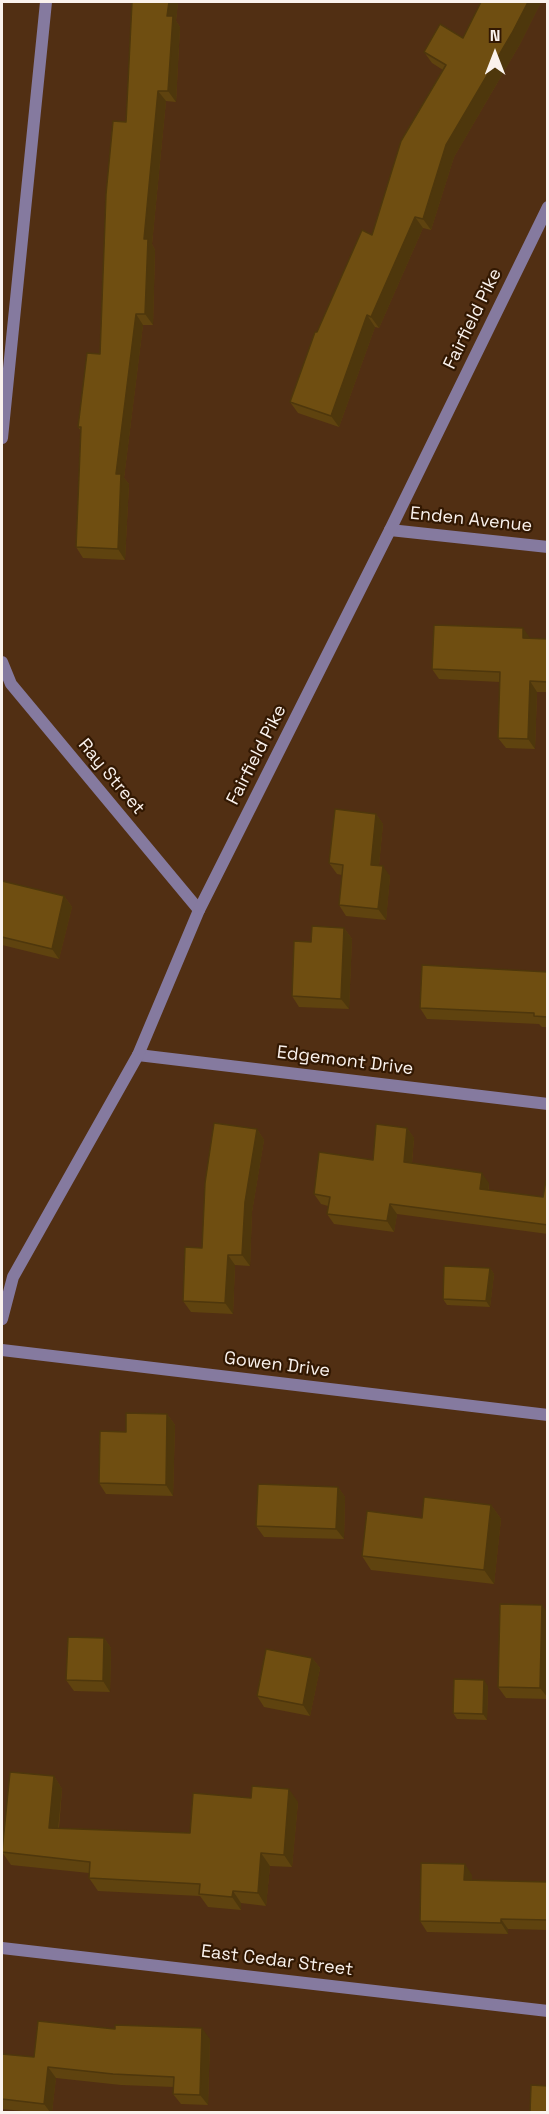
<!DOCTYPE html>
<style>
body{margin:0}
#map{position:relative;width:549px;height:2114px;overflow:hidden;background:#512f13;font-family:"Space Grotesk",sans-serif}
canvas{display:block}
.frame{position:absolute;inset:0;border:3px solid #faf2ed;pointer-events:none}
.north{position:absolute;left:465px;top:24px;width:60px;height:60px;-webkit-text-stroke:4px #321802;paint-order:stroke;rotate:0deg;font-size:16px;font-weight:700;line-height:24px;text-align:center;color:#faf2ed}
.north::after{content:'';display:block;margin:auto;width:21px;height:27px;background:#faf2ed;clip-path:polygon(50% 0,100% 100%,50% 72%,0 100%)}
</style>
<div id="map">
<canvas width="549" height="2114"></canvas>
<div class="frame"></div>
<div class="north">N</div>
</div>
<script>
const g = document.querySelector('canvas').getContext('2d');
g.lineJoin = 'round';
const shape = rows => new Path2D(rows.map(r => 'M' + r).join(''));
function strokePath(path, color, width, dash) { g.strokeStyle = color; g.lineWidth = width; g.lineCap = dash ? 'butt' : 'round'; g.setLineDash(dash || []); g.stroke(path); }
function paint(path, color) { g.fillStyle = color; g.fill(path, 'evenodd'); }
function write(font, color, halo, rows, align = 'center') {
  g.font = font + ' "Space Grotesk",sans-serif'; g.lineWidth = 4.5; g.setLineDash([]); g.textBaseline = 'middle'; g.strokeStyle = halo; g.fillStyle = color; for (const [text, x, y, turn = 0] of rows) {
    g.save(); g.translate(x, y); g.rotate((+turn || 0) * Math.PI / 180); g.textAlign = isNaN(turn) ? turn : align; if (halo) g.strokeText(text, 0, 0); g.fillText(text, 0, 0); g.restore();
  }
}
const minor = shape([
 [2,438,46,2],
 [390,530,548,547],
 [2,662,11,684,199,910],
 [138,1055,548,1104],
 [2,1350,548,1415],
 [2,1948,548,2011]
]);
const tertiary = shape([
 [2,1319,13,1277,138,1055,199,910,390,530,548,207]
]);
const wall = shape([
 [178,2,176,21,180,27,176,102,166,101,152,244,155,250,153,325,143,325,124,478,129,484,125,560,83,558,76,547,81,431,78,427,100,354,126,122],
 [481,2,541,2,520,44,454,157,431,230,423,228,379,328,375,327,339,427,298,413,290,402,317,332,372,235,443,70,432,63,424,52,463,38],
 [530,638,548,639,548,692,537,692,535,749,506,748,498,738,500,682,439,679,432,669],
 [376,814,383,824,379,865,390,876,386,920,346,916,339,905,342,875,337,874,329,863],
 [2,881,64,896,72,907,59,959,2,945],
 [344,928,352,939,349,1009,299,1007,292,996,311,942],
 [548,972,548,1027,542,1027,539,1024,427,1019,420,1008],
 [407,1128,414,1138,412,1163,489,1183,489,1190,543,1197,548,1180,548,1234,397,1214,394,1232,334,1224,327,1214,328,1206,321,1204,314,1194,373,1160],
 [257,1129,264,1140,252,1212,250,1266,235,1265,233,1314,191,1312,183,1301,202,1248],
 [490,1268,494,1274,490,1307,447,1305,443,1299],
 [167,1414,175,1425,173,1496,106,1494,99,1483,126,1432],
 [338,1487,345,1497,344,1539,264,1537,256,1526],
 [491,1505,501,1519,494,1584,371,1570,362,1556,422,1518],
 [548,1613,548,1699,506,1698,498,1687],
 [104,1638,111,1648,110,1692,74,1691,66,1680],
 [312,1658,320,1668,310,1716,264,1707,257,1696],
 [488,1686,487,1720,457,1719,453,1713],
 [54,1776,62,1789,59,1828,190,1833,298,1802,292,1867,270,1866,266,1906,241,1903,241,1910,208,1907,200,1896,98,1891,89,1878,89,1873,11,1865,2,1852],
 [472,1875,472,1880,548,1882,548,1930,508,1929,508,1934,427,1932,420,1921],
 [115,2029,210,2039,208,2105,181,2104,173,2094,174,2087,121,2085,56,2078,52,2112,33,2112,2,2109,2,2054,34,2057]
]);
const shadedWall = shape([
 [169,2,178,2,176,21,180,27,176,102,168,91,167,16],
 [528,2,541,2,520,44,454,157,431,230,423,219,446,145],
 [158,91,166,101,152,244,155,250,153,325,145,314,144,239],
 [415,217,423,228,379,328,371,317],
 [136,314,143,325,124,478,129,484,125,560,118,549,116,474],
 [367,315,375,327,339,427,331,416],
 [523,628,531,639,523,638],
 [530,681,537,692,535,749,528,739],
 [376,814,383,824,378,875,371,865],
 [383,866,390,876,386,920,378,909],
 [64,896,72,907,59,959,52,949],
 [344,928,352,939,349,1009,341,999],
 [407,1128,414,1138,411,1172,404,1162],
 [257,1129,264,1140,252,1212,250,1266,242,1255,245,1202],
 [482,1173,489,1183,488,1199,480,1189],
 [390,1204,397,1214,394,1232,387,1221],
 [228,1255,235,1265,233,1314,225,1303],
 [490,1268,494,1274,490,1307,486,1301],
 [167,1414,175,1425,173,1496,166,1485],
 [338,1487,345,1497,344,1539,336,1529],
 [491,1505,501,1519,494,1584,484,1570],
 [542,1605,548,1613,548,1698,540,1688],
 [104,1638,111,1648,110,1692,103,1681],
 [312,1658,320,1668,310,1716,303,1705],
 [484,1680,488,1686,487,1720,483,1714],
 [54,1776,62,1789,57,1840,49,1828],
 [289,1789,298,1802,292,1867,284,1855],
 [261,1853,270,1866,266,1906,258,1893],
 [465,1864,472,1875,472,1890,464,1880],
 [233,1891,241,1903,241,1910,232,1897],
 [501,1919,508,1929,508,1934,501,1923],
 [202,2028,210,2039,208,2105,200,2095],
 [48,2067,56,2078,52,2112,50,2112,44,2104]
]);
const building = shape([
 [132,2,169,2,167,16,173,16,168,91,158,91,144,239,148,239,145,314,136,314,116,474,121,474,118,549,76,547,81,427,78,427,87,353,100,354,106,194,113,121,126,122,132,2],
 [481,2,528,2,512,33,446,145,423,219,415,217,371,317,367,315,331,416,290,402,315,332,317,332,362,230,372,235,401,141,446,65,424,52,440,24,463,38,481,2],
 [434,625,523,628,523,638,548,639,548,682,530,681,528,739,498,738,500,672,432,669,434,625],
 [335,809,376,814,371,865,383,866,378,909,339,905,343,865,329,863,335,809],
 [2,881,64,896,52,949,2,937,2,881],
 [312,926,344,928,341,999,292,996,294,941,311,942,312,926],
 [422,965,548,972,548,1017,534,1016,534,1013,420,1008,422,965],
 [214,1123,257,1129,245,1202,242,1255,228,1255,225,1303,183,1301,185,1247,202,1248,205,1183,214,1123],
 [376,1124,407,1128,404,1162,482,1173,480,1189,543,1197,546,1180,548,1180,548,1225,390,1204,387,1221,327,1214,330,1197,314,1194,319,1152,373,1160,376,1124],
 [444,1266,490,1268,486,1301,443,1299,444,1266],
 [126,1413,167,1414,166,1485,99,1483,100,1431,126,1432,126,1413],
 [258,1484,338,1487,336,1529,256,1526,258,1484],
 [424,1497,491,1505,484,1570,362,1556,367,1511,422,1518,424,1497],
 [500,1604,542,1605,540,1688,498,1687,500,1604],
 [68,1637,104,1638,103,1681,66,1680,68,1637],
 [266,1649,312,1658,303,1705,257,1696,266,1649],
 [454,1679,484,1680,483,1714,453,1713,454,1679],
 [10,1772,54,1776,49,1828,190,1833,193,1793,251,1798,252,1786,289,1789,284,1855,261,1853,258,1893,233,1891,232,1897,199,1894,200,1884,89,1878,90,1862,2,1852,10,1772],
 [421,1863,465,1864,464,1880,548,1882,548,1920,501,1919,501,1923,420,1921,421,1863],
 [38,2021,115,2029,115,2025,202,2028,200,2095,173,2094,174,2077,113,2074,48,2067,44,2104,2,2099,2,2054,34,2057,38,2021],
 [531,2085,548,2086,548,2112,530,2112,531,2085]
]);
const streetNames = [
 ["Fairfield Pike",473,319,-64],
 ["Enden Avenue",471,520,6],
 ["Fairfield Pike",257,755,-63],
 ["Ray Street",111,777,50],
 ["Edgemont Drive",345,1061,7],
 ["Gowen Drive",277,1365,7],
 ["East Cedar Street",277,1961,7]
];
strokePath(minor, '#857a9f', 12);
strokePath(tertiary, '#857a9f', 12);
paint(wall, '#5f430f');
paint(shadedWall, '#4e370c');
paint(building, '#6f4e11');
strokePath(building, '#4e370c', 1.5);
write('18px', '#faf2ed', '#321802', streetNames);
</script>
